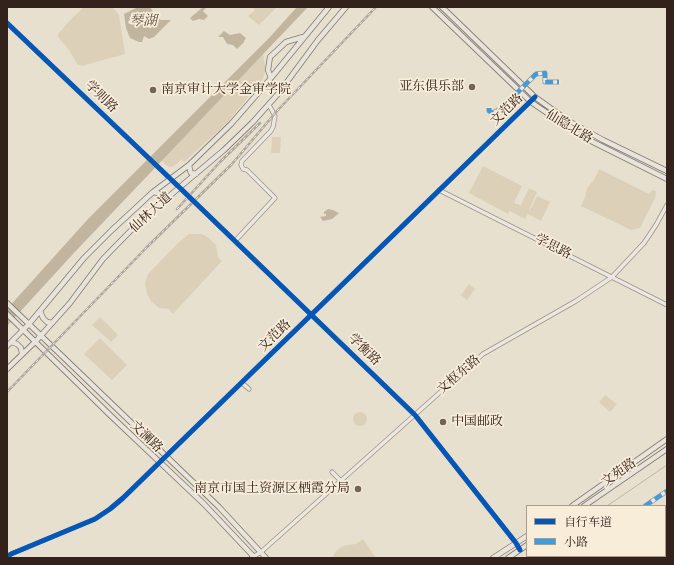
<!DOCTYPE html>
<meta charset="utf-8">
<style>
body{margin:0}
#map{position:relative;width:674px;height:565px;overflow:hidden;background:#e8e0ce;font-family:"Gentium Book Plus","Noto Serif SC",serif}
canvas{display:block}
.frame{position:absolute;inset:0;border:8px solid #33221b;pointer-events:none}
.legend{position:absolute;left:526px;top:505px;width:140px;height:52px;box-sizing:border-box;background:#f7edd9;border:1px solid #a99c8d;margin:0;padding:5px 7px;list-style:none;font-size:12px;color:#33221b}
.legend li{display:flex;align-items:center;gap:8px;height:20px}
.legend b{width:20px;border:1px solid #a99c8d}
</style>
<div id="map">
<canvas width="674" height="565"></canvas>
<div class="frame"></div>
<ul class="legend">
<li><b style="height:5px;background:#0057b8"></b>自行车道</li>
<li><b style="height:5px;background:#3e9cdf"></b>小路</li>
</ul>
</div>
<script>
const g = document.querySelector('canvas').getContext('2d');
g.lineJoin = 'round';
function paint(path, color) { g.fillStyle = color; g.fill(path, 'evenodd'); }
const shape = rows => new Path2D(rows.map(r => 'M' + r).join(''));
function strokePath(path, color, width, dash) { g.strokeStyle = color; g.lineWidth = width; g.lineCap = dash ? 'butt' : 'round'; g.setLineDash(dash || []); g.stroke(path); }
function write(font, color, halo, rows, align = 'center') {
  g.font = font + ' "Gentium Book Plus","Noto Serif SC",serif'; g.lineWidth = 3.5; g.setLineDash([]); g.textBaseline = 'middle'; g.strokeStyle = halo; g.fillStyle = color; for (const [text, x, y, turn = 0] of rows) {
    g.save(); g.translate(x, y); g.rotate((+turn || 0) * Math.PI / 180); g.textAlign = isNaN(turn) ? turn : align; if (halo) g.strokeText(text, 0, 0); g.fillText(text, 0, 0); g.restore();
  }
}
const green = shape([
 [84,7,112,7,115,10,119,15,125,54,82,66,77,64,69,50,58,37,58,34,71,19],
 [252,7,277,7,259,25,248,16,255,10],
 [263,54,266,70,262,80,227,123,184,162,182,159,174,166,169,167,166,165,161,160],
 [272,137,281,137,280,153,271,153],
 [483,166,522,186,514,203,521,205,529,188,537,192,529,210,530,210,537,196,550,202,541,221,528,214,525,219,510,211,508,214,469,193],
 [599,169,649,194,652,190,656,191,656,196,640,228,631,230,581,206,585,197,587,188,594,180],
 [189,234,202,234,209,238,216,245,218,257,222,261,173,314,169,310,170,309,159,308,151,301,147,294,145,283,148,274,179,242],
 [469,284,475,289,467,300,461,295],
 [100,317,118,335,111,342,92,325],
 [100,338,127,365,112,380,84,354],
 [605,395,617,404,610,412,599,402],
 '353 419a7 7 0 1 1 14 0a7 7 0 1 1-14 0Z',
 [363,539,376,558,332,558,336,551,341,547,347,545,356,544]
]);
const water = shape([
 [138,7,150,7,157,18,161,20,171,20,154,37,149,39,144,36,142,42,139,42,130,38,126,28,124,14],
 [203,7,207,7,203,11,208,16,204,20,199,19,193,21,190,18],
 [297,7,308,7,73,254,7,326,7,309,88,219,270,37],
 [224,31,230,35,240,33,246,38,244,41,244,42,237,49,233,45,227,44,223,37,218,37],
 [328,209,333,210,339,213,338,214,332,219,323,221,320,217,326,216,326,214,324,214,324,212]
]);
const stream = shape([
 [607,506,667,465],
 [532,558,535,556]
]);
const minor = shape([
 [7,23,179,187,415,415,516,543,520,550],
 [439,190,667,305],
 [235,241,275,198,247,170,243,169,241,165,242,161,271,131,273,127,275,116,269,105],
 [242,383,249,389],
 [332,472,340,480],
 [645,506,667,491],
 [665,532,667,535],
 [7,557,11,554,95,519,110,509,123,498,535,97],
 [251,558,261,552,483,354,576,301,612,277,644,243,656,225,667,205],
 [569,558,572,556],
 [632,558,634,556]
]);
const major = shape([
 [432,7,531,102,581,136,667,179],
 [442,7,535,97,567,120,603,140,667,171],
 [271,78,268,70,270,57,286,42,303,37],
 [189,165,190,170,191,173,196,174],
 [153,192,158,193,161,196,162,201],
 [7,303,219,507,266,558],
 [40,311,43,318,47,322,52,323],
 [7,314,111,416,204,504,255,558],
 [11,342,17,344,21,348,22,354],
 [7,346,29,324,84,258,112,230,153,192,189,165,231,124,266,84,329,7],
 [7,369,36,341,70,303,103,259,142,219,224,150,252,123,278,94,318,40,346,7],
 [572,506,667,439],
 [584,506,667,449],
 [493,558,527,536],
 [508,558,527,545]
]);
const rail = shape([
 [177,209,220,162,260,123],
 [7,392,147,247,232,164,277,111,376,7]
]);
const minorBridge = shape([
 [489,108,489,111,493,113,502,108,536,74,545,73,545,82,559,82]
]);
const quiet = shape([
 [489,108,489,111,493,113,502,108,536,74,545,73,545,82,559,82],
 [645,506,667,491],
 [665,532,667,535],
 [569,558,572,556],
 [632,558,634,556]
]);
const cycleway = shape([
 [7,23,179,187,415,415,516,543,520,550],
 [7,557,11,554,95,519,110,509,123,498,535,97]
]);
const markers = [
 [472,87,4,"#72645a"],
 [153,90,4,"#72645a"],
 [443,422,4,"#72645a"],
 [358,489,4,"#72645a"]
];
const poiNames = [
 ["亚东俱乐部",464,87],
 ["南京审计大学金审学院",161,90,"left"],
 ["中国邮政",451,422,"left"],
 ["南京市国土资源区栖霞分局",350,489]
];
const streetNames = [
 ["学则路",101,97,44],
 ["文范路",507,110,-44],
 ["仙隐北路",569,127,31],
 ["仙林大道",151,213,-43],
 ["学思路",553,247,27],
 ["文范路",275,336,-44],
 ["学衡路",364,350,44],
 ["文枢东路",459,375,-41],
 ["文澜路",146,437,44],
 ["文苑路",619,473,-35]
];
const waterNames = [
 ["琴湖",143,21]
];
paint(green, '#dcd0b9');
paint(water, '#c2b59f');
strokePath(stream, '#c2b59f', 1);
strokePath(minor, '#999288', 5);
strokePath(major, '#807970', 6);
strokePath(minor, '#ece8e0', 3.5);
strokePath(major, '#e9e4db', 4.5);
strokePath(rail, '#aba59e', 2.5);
strokePath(rail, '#f7edd9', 1, [3]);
strokePath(minorBridge, '#999288', 5, []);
strokePath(minorBridge, '#ece8e0', 3.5);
strokePath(quiet, '#3e9cdf', 4, [8, 4]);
strokePath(cycleway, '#0057b8', 5);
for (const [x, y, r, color] of markers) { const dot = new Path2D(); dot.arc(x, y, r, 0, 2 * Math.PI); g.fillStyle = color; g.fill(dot); strokePath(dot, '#f7edd9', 1.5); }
write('13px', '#33221b', '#f7edd9', poiNames, 'right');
write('13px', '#33221b', '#f7edd9', streetNames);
write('italic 14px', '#5f4f42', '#f7edd9', waterNames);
</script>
